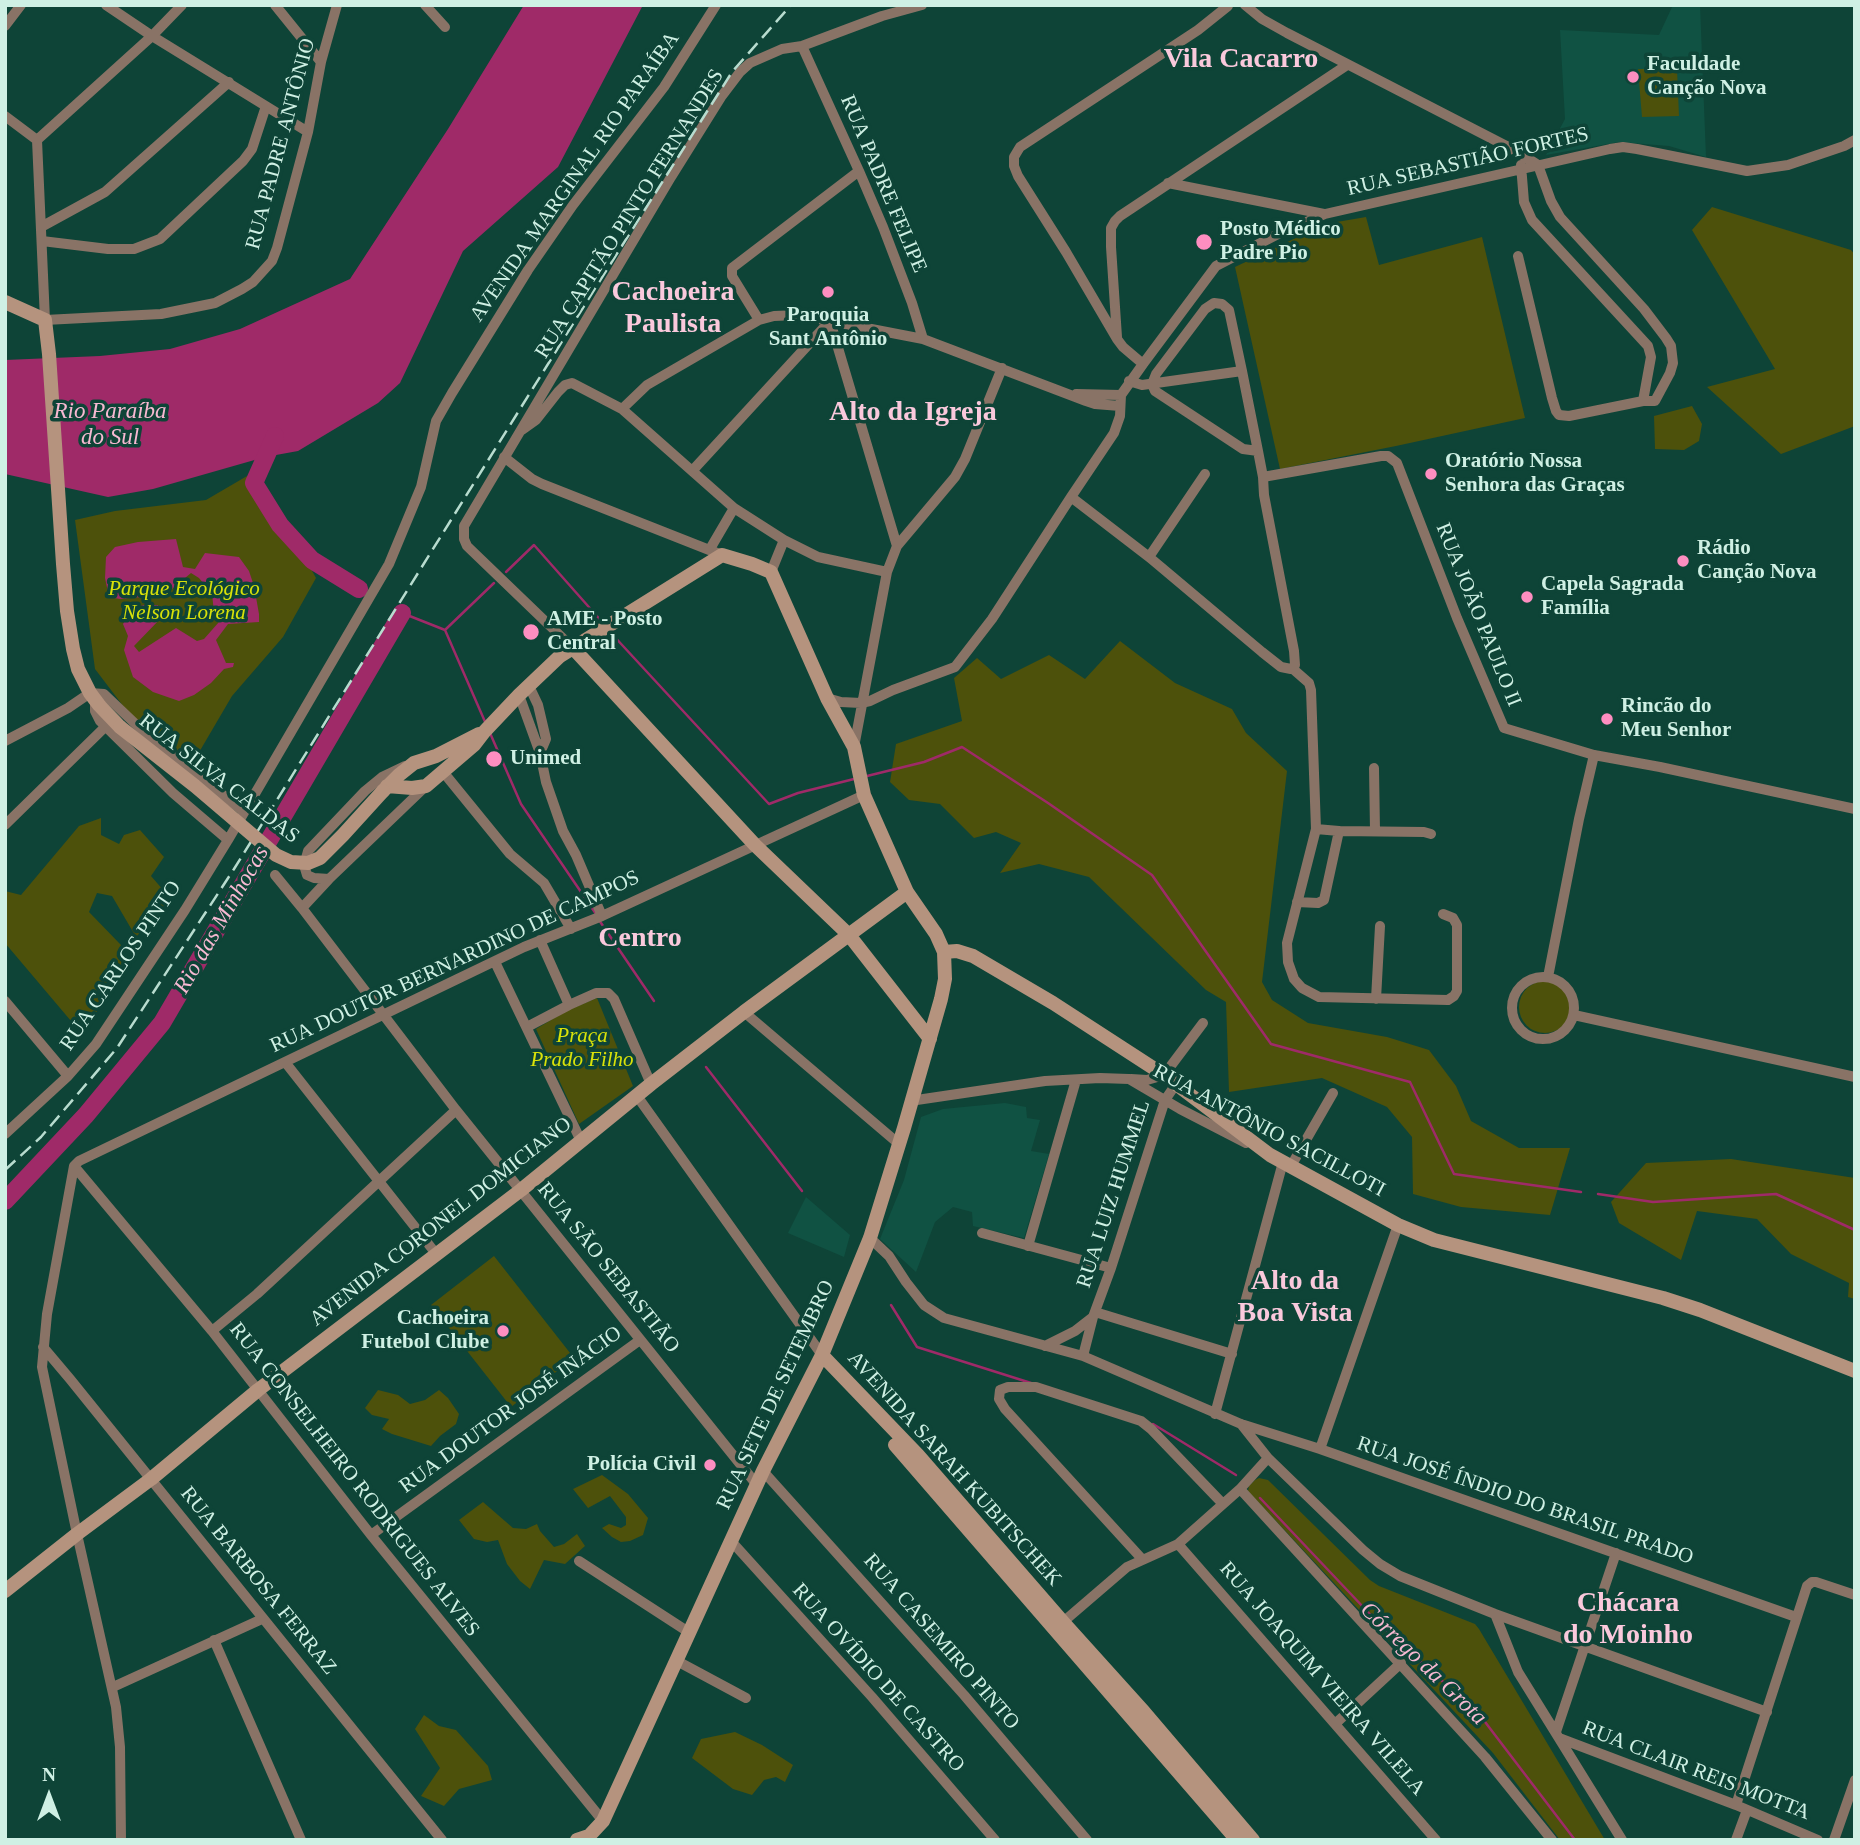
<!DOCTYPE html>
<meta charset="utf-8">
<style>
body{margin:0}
#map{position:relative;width:1860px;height:1845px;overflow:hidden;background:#0e4437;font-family:Georgia,serif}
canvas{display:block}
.frame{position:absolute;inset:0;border:7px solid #cff0e4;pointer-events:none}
.north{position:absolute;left:14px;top:1761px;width:70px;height:70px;-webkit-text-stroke:5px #0e4437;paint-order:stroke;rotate:0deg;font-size:19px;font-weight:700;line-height:28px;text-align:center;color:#cff0e4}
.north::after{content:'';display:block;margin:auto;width:24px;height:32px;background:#cff0e4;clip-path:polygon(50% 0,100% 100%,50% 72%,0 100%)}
</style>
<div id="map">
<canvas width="1860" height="1845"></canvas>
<div class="frame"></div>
<div class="north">N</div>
</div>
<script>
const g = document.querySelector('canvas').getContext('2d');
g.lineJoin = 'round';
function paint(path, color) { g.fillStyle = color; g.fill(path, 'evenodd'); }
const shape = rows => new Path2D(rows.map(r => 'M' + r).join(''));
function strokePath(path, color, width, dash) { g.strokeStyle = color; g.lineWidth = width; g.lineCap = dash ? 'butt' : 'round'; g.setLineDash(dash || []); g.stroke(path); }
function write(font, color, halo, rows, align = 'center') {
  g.font = font + ' Georgia,serif'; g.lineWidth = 7; g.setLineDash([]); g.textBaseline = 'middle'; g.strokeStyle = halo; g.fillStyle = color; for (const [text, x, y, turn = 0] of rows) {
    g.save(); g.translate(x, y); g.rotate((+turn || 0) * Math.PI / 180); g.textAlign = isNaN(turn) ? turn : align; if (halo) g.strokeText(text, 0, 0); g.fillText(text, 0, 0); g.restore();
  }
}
const built = shape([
 [1673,5,1700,5,1706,157,1669,146,1619,142,1546,155,1565,119,1560,30,1659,35],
 [1005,1103,1026,1107,1027,1118,1040,1120,1031,1151,1049,1154,1024,1238,973,1226,972,1212,953,1207,935,1222,916,1272,880,1239,904,1180,921,1117,943,1109],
 [806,1197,850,1235,844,1257,788,1233]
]);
const green = shape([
 [1638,69,1677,69,1679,116,1642,117],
 [1712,207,1851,250,1855,255,1855,426,1781,454,1707,387,1775,369,1692,230],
 [1366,217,1379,265,1482,237,1525,418,1396,446,1280,469,1235,267,1325,224],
 [1692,406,1702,424,1699,441,1684,450,1655,449,1654,416],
 [247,476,270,509,290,530,316,578,283,637,232,696,191,766,173,746,148,731,130,715,95,669,75,520,115,511,206,500],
 [1120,641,1175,683,1232,709,1246,733,1287,771,1262,982,1272,1000,1308,1023,1387,1037,1429,1050,1456,1086,1471,1121,1519,1148,1570,1148,1550,1215,1461,1207,1413,1194,1412,1137,1387,1107,1322,1078,1229,1092,1226,1002,1206,990,1089,877,1039,864,1000,873,1021,843,996,832,974,838,940,804,909,800,890,782,896,744,962,721,954,678,977,658,1001,679,1049,655,1085,679],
 [101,818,101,835,119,844,124,835,140,830,164,857,151,876,171,899,136,937,112,896,97,893,89,912,121,945,126,971,112,993,89,1021,71,1021,5,943,5,891,21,895,79,826],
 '1519 1007a26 26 0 1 1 52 0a26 26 0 1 1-52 0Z',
 [597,998,633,1086,579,1124,536,1029,566,1011],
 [1731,1159,1855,1178,1855,1299,1848,1297,1849,1283,1791,1254,1757,1219,1697,1211,1681,1260,1619,1223,1611,1202,1646,1163],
 [494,1256,574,1358,511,1407,431,1305],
 [378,1390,398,1395,410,1404,425,1400,439,1390,448,1398,459,1414,456,1424,440,1436,431,1446,392,1434,382,1429,389,1419,372,1415,365,1408],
 [602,1475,628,1494,648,1518,643,1535,630,1541,621,1542,612,1537,602,1528,609,1524,621,1528,626,1525,626,1517,610,1496,588,1508,573,1489],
 [1259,1478,1268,1480,1370,1580,1379,1586,1475,1624,1479,1629,1605,1840,1560,1840,1493,1753,1248,1491,1249,1486,1255,1480],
 [483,1502,513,1528,526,1529,537,1524,540,1531,554,1547,564,1544,577,1534,585,1546,565,1564,544,1560,530,1589,520,1581,507,1564,498,1540,487,1542,474,1539,459,1520],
 [424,1715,439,1726,456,1730,488,1766,492,1780,459,1789,444,1806,421,1796,440,1768,415,1729],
 [735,1732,762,1745,793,1765,785,1782,776,1777,764,1780,752,1795,733,1789,692,1758,701,1739]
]);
const water = shape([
 [524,5,643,5,558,167,463,251,400,383,378,403,298,451,265,457,153,489,108,497,5,474,5,360,100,356,170,349,240,329,350,279,448,129],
 [176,539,183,567,195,569,205,553,239,557,249,571,254,586,259,614,259,622,228,624,216,640,226,663,234,663,233,667,224,669,211,683,194,695,179,701,153,692,133,677,124,650,128,636,123,624,130,612,143,605,158,605,161,618,134,646,139,652,176,628,197,641,204,639,219,622,214,612,212,594,199,578,191,573,172,589,155,590,142,597,120,599,109,597,105,578,106,557,115,547,138,542]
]);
const stream = shape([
 [506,572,534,545,603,623],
 [402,613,445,630,486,724],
 [446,629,494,583],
 [611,633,769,804,798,793,854,779],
 [490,733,521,804,596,914],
 [867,776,924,762,962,747,1048,803,1152,875,1271,1044,1410,1082,1454,1174,1581,1192],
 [599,920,654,1001],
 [706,1067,802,1191],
 [1598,1194,1653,1202,1776,1194,1855,1230],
 [891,1305,917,1347,1031,1383],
 [1153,1424,1236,1475],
 [1260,1498,1383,1628,1479,1714,1575,1840]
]);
const river = shape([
 [275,436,254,483,280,525,312,560,359,589],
 [5,1201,86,1115,162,1023,402,613]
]);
const street = shape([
 [106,5,152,36,308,132],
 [275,5,321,62],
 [425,5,445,27],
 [1245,5,1262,19,1287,33,1518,152,1538,165,1551,201,1560,217,1644,309,1666,338,1671,346,1673,363,1670,373,1655,401,1643,401,1569,416,1559,415,1556,411,1552,398,1518,256],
 [5,26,21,5],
 [802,46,859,171,883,227,912,303,923,339],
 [5,116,37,140],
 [37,140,45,320,161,314,215,303,242,289,253,282,272,261,277,248,308,132,321,62,337,5],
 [37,140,152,36,182,5],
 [1521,165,1524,202,1532,220,1648,346,1651,357,1643,401],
 [1168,183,1324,214],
 [41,227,105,192,229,82],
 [42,241,108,249,134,249,160,239,243,161,252,149,266,106],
 [759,320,732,276,732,268,859,171],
 [830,321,897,546,887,572,854,747],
 [1117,337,1111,247,1111,228,1115,221,1120,216,1347,65],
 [1143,364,1216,266,1278,234,1325,214,1610,149,1623,147,1637,149,1747,171,1788,165,1844,146,1855,140],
 [1129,381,1142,385,1242,371],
 [1076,394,1121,395],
 [622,409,647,385,759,320,774,316,799,315,923,339,1086,401,1095,404,1120,406],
 [522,430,536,420,558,392,565,385,572,383,622,409,734,508,784,540,818,557,887,572],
 [504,457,532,479,542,484,722,555],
 [693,470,830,321],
 [1263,477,1381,456,1388,456,1397,463,1457,618,1504,728,1594,755,1660,767,1855,809],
 [1071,497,1149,557,1262,652,1281,667,1291,669,1295,665,1294,651,1264,495,1263,477,1258,451,1242,371,1229,310,1222,304,1214,303,1205,309,1156,374,1152,384,1155,391,1243,449,1258,451],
 [897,546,955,477,965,459,1002,368],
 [710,549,734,508],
 [1149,557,1205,474],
 [771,572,784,540],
 [573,648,467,546,464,539,464,526,671,177,721,97,740,72,750,63,782,49,802,46,882,16,922,5],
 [1293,669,1309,683,1311,690,1316,829,1287,943,1288,962,1294,979,1302,988,1319,997,1448,1000,1454,996,1457,991,1457,925,1453,918,1443,914],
 [519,695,540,753,546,739,538,705,529,686],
 [827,698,841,702,861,703,870,701,893,690,955,667,992,619,1071,497,1114,433,1120,416,1121,395,1143,364,1123,347,1117,339,1066,252,1018,176,1014,166,1014,157,1020,147,1198,30,1228,6],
 [95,700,95,711,100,721,173,793,228,840],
 [5,741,68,708,90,693,104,694,146,734,243,811],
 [540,753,546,782,563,831,576,855,602,916],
 [1374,768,1375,831],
 [444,773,510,854,544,883,571,929],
 [5,825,105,727],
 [1316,829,1339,831,1424,832,1431,834],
 [275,875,302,908,456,1110,757,1485],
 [329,879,314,878,307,875,304,865,308,851,365,791,382,777,405,766],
 [1297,902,1318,903,1324,900,1339,831],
 [302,908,329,879,426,786],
 [540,940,569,1005],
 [495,962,581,1141],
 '1512 1008a31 31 0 1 1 62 0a31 31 0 1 1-62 0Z',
 [1548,977,1579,819,1594,755],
 [1376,999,1380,926],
 [5,1001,68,1076],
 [744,1012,899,1144],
 [1574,1015,1855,1077],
 [527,1027,569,1005,596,993,608,993,614,999,651,1084],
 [285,1062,437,1255],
 [1131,1079,1147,1080,1164,1075,1203,1023],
 [637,1096,822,1355],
 [910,1101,1045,1081,1100,1078,1129,1079,1180,1109,1246,1143],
 [5,1134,68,1076,96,1044,185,910,228,840,389,564,421,487,436,421,452,393,528,270,573,205,664,87,716,5],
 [74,1166,212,1331,371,1535,603,1821],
 [1291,1166,1333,1093],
 [982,1233,1111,1268],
 [870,1238,889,1256,906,1282,924,1305,944,1318,1083,1356,1241,1424,1320,1449,1796,1617],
 [1028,1246,1076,1080],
 [1095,1312,1232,1354],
 [212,1331,257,1294,456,1110],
 [1045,1346,1075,1331,1093,1317],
 [43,1347,70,1379,442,1840],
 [1083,1356,1093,1317,1111,1268,1165,1100,1176,1084],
 [1215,1414,1283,1162],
 [1241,1424,1268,1458,1363,1550,1380,1564,1400,1576,1495,1614,1767,1712],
 [1320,1449,1398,1225],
 [763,1471,964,1695,1087,1840],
 [1240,1489,1485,1757,1552,1840],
 [371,1535,640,1340],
 [732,1542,872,1697,995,1840],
 [1178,1544,1436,1840],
 [1142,1559,1005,1409,999,1399,1000,1390,1008,1387,1036,1387,1141,1421,1151,1429,1222,1503],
 [579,1561,690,1633],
 [1495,1614,1518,1672,1622,1840],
 [1063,1622,1127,1567,1178,1544,1240,1489,1268,1458],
 [214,1640,301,1840],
 [677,1661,746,1698],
 [113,1687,262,1619],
 [1335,1724,1401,1663],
 [1556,1732,1616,1553],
 [1559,1738,1736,1805,1818,1840],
 [1736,1805,1807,1586,1812,1582,1816,1582,1855,1595],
 [121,1840,120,1747,116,1707,77,1534,42,1367,47,1314,74,1166,79,1161,524,947,602,916,864,795],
 [1736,1840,1747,1810],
 [1834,1840,1855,1780]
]);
const secondary = shape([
 [5,302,45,320,49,354,63,564,67,611,73,649,78,669,90,693,99,705,120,727],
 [573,648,755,845,849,935,930,1039],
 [387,786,412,788,426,786,474,745,484,732,519,695,560,656,722,555,752,564,771,572,827,698,854,747,864,795,907,892,936,934,944,952,945,979,941,999,904,1128,870,1238,822,1355,763,1471,603,1821,589,1836,577,1840],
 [383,791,399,775,414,763,436,756,479,734],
 [944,952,957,951,973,956,1053,1003,1164,1075,1270,1155,1398,1225,1434,1240,1663,1298,1700,1310,1855,1371],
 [822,1355,918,1455,1063,1622,1144,1712,1253,1840],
 [895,1445,1237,1840],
 [5,1591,77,1534,151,1479,258,1390,521,1190,651,1084,744,1012,907,892]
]);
const rail = shape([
 [5,1170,41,1137,117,1048,234,869,594,290,732,72,791,5]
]);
const secondaryBridge = shape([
 [120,727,195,786,276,855,291,862,308,863,320,858,343,835,383,791]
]);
const markers = [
 [1633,77,7,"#fd8ec0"],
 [1204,242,9,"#fd8ec0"],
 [828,292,7,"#fd8ec0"],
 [1431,474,7,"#fd8ec0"],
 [1683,561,7,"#fd8ec0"],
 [1527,597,7,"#fd8ec0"],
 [531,632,9,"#fd8ec0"],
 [1607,719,7,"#fd8ec0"],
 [494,759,9,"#fd8ec0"],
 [503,1331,7,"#fd8ec0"],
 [710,1465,7,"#fd8ec0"]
];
const poiNames = [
 ["Faculdade",1647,65],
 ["Canção Nova",1647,89],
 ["Posto Médico",1220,230],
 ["Padre Pio",1220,254],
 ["Paroquia",828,316,"center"],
 ["Sant Antônio",828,340,"center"],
 ["Oratório Nossa",1445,462],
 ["Senhora das Graças",1445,486],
 ["Rádio",1697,549],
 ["Canção Nova",1697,573],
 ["Capela Sagrada",1541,585],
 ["Família",1541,609],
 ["AME - Posto",547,620],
 ["Central",547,644],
 ["Rincão do",1621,707],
 ["Meu Senhor",1621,731],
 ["Unimed",510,759],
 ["Cachoeira",489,1319,"right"],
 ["Futebol Clube",489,1343,"right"],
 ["Polícia Civil",696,1465,"right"]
];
const streetNames = [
 ["RUA PADRE ANTÔNIO",281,144,-75],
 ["RUA SEBASTIÃO FORTES",1468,162,-13],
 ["AVENIDA MARGINAL RIO PARAÍBA",575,177,-55],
 ["RUA PADRE FELIPE",883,184,67],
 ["RUA CAPITÃO PINTO FERNANDES",630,214,-58],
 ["RUA JOÃO PAULO II",1478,615,68],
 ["RUA SILVA CALDAS",219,779,38],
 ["RUA DOUTOR BERNARDINO DE CAMPOS",455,962,-25],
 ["RUA CARLOS PINTO",121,966,-56],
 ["RUA ANTÔNIO SACILLOTI",1269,1131,28],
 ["RUA LUIZ HUMMEL",1114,1194,-72],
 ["AVENIDA CORONEL DOMICIANO",441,1222,-38],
 ["RUA SÃO SEBASTIÃO",608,1268,51],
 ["RUA SETE DE SETEMBRO",776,1395,-65],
 ["RUA DOUTOR JOSÉ INÁCIO",511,1410,-36],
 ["AVENIDA SARAH KUBITSCHEK",954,1469,48],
 ["RUA CONSELHEIRO RODRIGUES ALVES",354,1480,52],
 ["RUA JOSÉ ÍNDIO DO BRASIL PRADO",1525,1501,19],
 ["RUA BARBOSA FERRAZ",258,1581,51],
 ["RUA CASEMIRO PINTO",941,1642,49],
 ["RUA OVÍDIO DE CASTRO",878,1678,48],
 ["RUA JOAQUIM VIEIRA VILELA",1322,1679,49],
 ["RUA CLAIR REIS MOTTA",1696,1771,21]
];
const parkNames = [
 ["Parque Ecológico",184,589],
 ["Nelson Lorena",184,613],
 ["Praça",582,1036],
 ["Prado Filho",582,1060]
];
const waterNames = [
 ["Rio Paraíba",110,412],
 ["do Sul",110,438],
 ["Rio das Minhocas",222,920,-60],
 ["Córrego da Grota",1423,1664,44]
];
const districtNames = [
 ["Vila Cacarro",1241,60],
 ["Cachoeira",673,293],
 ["Paulista",673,325],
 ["Alto da Igreja",913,413],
 ["Centro",640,939],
 ["Alto da",1295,1282],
 ["Boa Vista",1295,1314],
 ["Chácara",1628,1604],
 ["do Moinho",1628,1636]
];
paint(built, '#105243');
paint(green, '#4d510b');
paint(water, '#9f2a68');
strokePath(stream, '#9f2a68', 2.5);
strokePath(river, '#9f2a68', 18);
strokePath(street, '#897366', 10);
strokePath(secondary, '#b5937e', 14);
strokePath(rail, '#b8dccf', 2.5, [14, 7]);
strokePath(secondaryBridge, '#b5937e', 14);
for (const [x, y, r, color] of markers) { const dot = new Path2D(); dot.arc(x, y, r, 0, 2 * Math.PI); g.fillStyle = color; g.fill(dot); strokePath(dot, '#0e4437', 2.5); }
write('bold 21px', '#cff0e4', '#0e4437', poiNames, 'left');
write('21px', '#cff0e4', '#0e4437', streetNames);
write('italic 21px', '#d9e209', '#0e4437', parkNames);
write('italic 23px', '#f7b9d2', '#0e4437', waterNames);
write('bold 28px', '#fac9dc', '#0e4437', districtNames);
</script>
